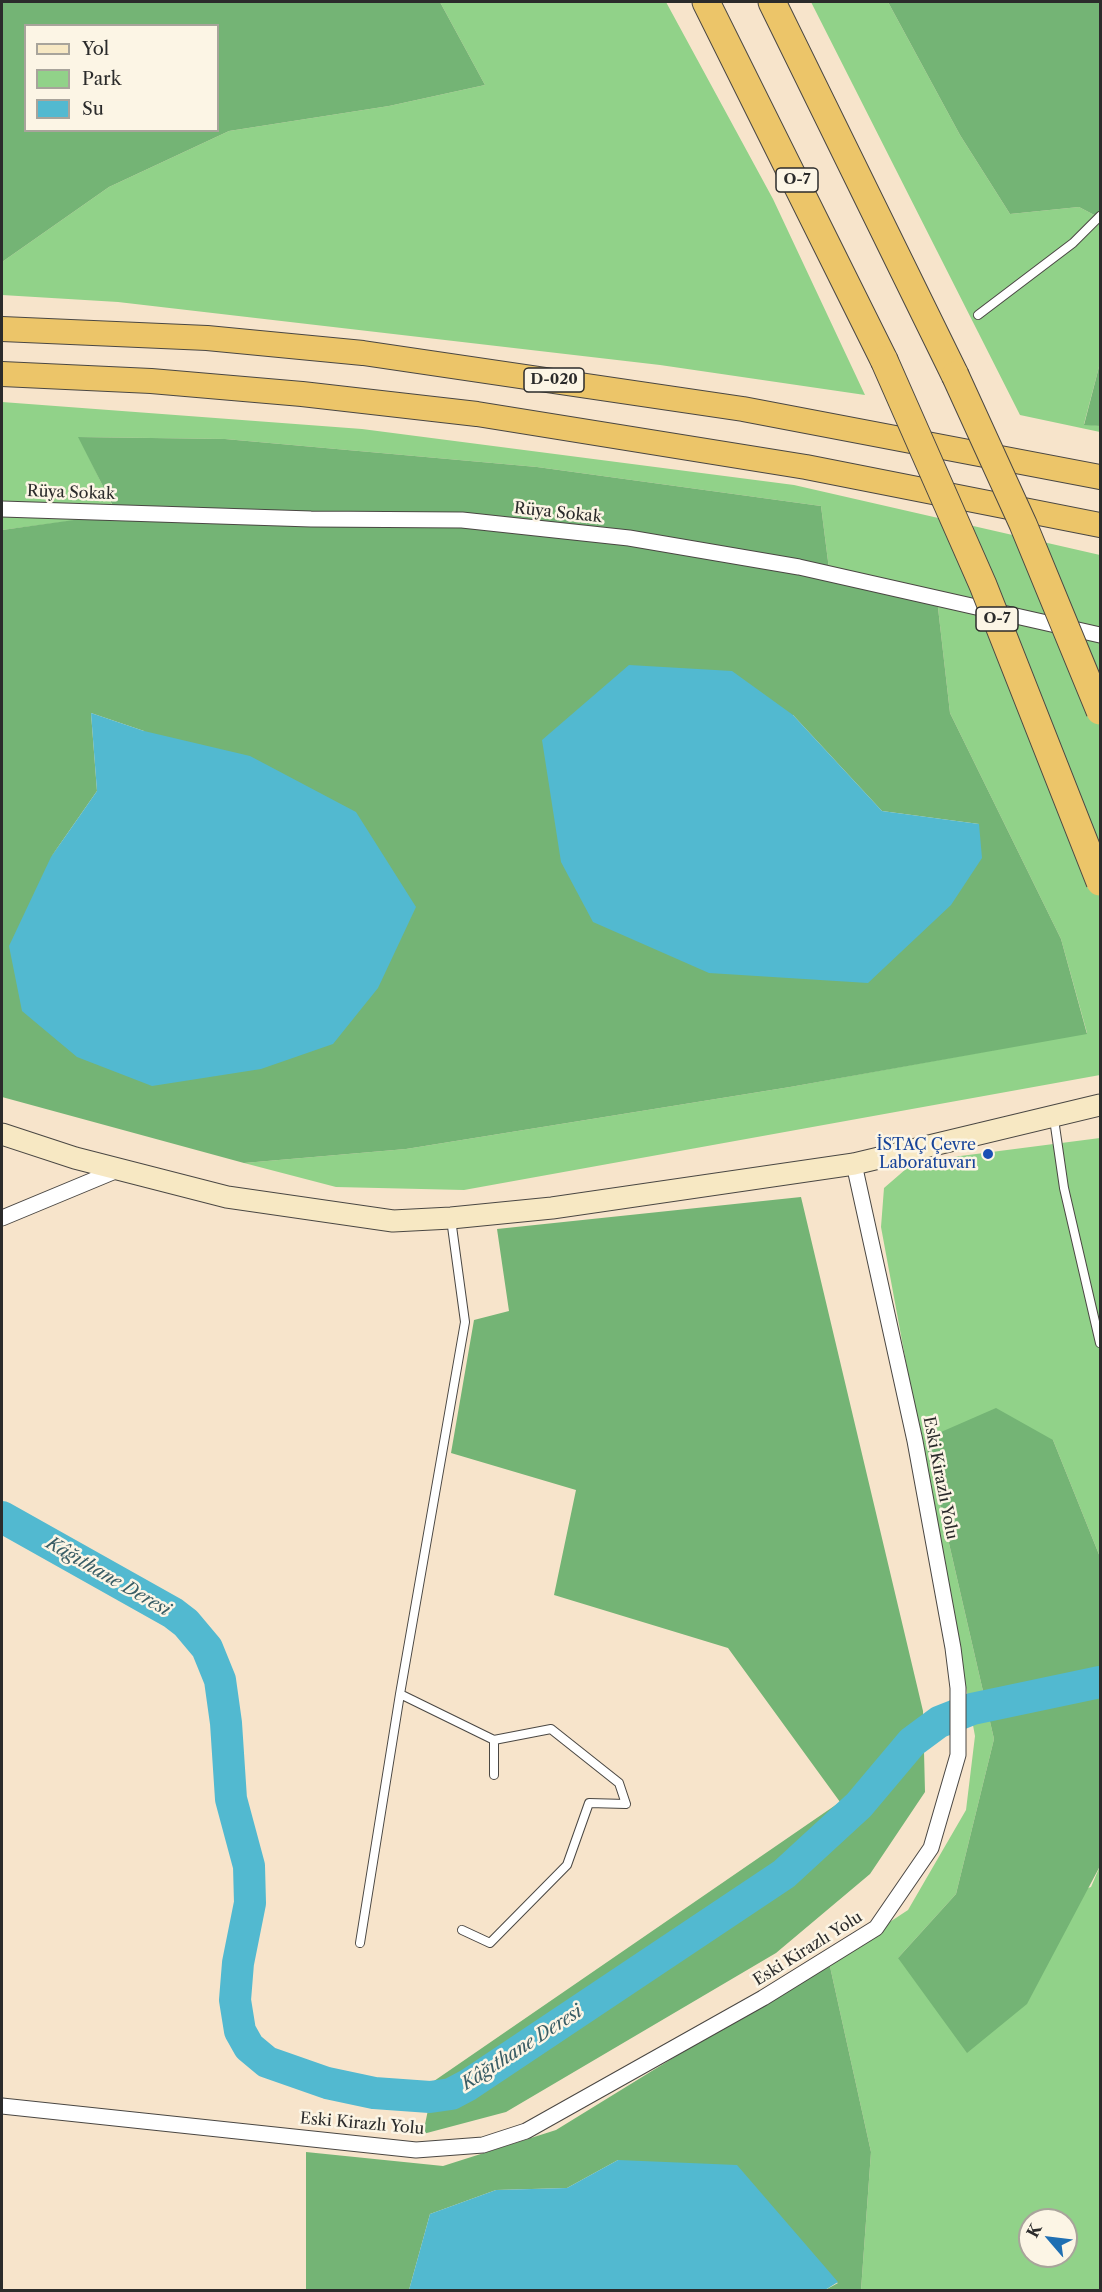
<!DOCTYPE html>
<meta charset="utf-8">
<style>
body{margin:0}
#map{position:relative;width:1102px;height:2292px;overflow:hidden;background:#f7e4cb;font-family:"Libre Caslon Text",serif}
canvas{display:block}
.frame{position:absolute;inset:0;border:3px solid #2b2b2b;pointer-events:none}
.legend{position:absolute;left:24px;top:24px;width:195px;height:108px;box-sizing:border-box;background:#fcf5e5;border:2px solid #a8a49b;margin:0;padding:8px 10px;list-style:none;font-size:18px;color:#2b2b2b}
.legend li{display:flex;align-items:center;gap:12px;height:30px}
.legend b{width:30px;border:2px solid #a8a49b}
.north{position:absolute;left:1018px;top:2208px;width:60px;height:60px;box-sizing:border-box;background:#fcf5e5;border:2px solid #a8a49b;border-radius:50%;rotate:298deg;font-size:16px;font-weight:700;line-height:24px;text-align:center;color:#2b2b2b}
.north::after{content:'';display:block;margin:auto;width:21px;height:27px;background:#1f6fb2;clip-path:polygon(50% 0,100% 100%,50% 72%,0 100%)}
</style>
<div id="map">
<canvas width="1102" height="2292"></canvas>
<div class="frame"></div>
<ul class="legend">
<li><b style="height:8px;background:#f7e8c3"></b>Yol</li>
<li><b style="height:16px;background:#91d289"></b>Park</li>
<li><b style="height:16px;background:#52b9d0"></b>Su</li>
</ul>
<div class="north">K</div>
</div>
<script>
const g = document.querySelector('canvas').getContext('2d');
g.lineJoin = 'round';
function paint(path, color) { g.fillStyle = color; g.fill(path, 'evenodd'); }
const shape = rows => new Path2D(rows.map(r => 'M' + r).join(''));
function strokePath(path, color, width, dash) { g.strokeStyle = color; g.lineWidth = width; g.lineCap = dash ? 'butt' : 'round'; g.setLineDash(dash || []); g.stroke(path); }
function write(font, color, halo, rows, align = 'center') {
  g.font = font + ' "Libre Caslon Text",serif'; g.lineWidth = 5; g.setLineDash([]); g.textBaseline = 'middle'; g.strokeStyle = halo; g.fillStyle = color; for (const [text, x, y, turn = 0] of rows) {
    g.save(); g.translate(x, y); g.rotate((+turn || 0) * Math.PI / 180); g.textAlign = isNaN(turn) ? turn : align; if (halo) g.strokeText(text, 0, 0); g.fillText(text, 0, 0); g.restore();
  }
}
const green = shape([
 [440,2,666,2,773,199,865,395,660,365,118,302,2,295,2,262,109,187,229,131,389,106,485,85],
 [811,2,888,2,960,135,1010,214,1079,207,1100,218,1100,363,1084,424,1100,426,1100,432,1020,415],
 [2,402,362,429,794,485,1100,555,1100,1075,464,1190,336,1187,244,1163,406,1149,790,1087,1087,1033,1061,939,950,713,937,599,830,577,821,506,537,467,225,439,79,437,117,515,2,530],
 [1100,1138,1100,1557,1053,1440,925,1439,994,1739,956,1894,898,1958,1091,1887,1100,1866,1100,2290,861,2290,871,2152,829,1962,908,1910,966,1810,975,1736,881,1227,884,1188,914,1162],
 [1030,2220,1066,2220,1066,2256,1030,2256]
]);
const forest = shape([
 [2,2,440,2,485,85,389,106,229,131,109,187,2,262],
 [26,26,218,26,218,130,26,130],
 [888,2,1100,2,1100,218,1079,207,1010,214,960,135],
 [1100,363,1100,426,1084,425],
 [78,437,225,439,537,467,821,506,830,577,937,599,950,713,1061,939,1087,1034,790,1087,406,1149,244,1163,2,1097,2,530,117,514],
 [91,713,144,731,51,857,97,791],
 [793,715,882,811,979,824,561,862],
 [801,1197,923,1711,925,1792,870,1874,776,1953,506,2112,423,2134,434,2081,840,1802,728,1648,554,1595,576,1490,451,1453,474,1320,509,1311,497,1229],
 [996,1408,1053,1440,1100,1557,1100,1866,1027,2004,967,2053,898,1958,956,1894,994,1739,925,1439],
 [829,1962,871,2152,861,2290,825,2290,838,2283,618,2160,567,2188,496,2190,430,2214,409,2290,306,2290,306,2152,443,2166,556,2130]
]);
const water = shape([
 [629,665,732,671,793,715,882,811,979,824,982,858,951,905,868,983,709,973,593,922,561,862,542,740],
 [91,713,144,731,250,756,356,812,416,907,378,988,333,1044,261,1069,152,1086,77,1057,22,1011,9,946,51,857,97,791],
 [618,2160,737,2165,838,2282,825,2290,409,2290,430,2214,496,2190,567,2188]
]);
const river = shape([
 [2,1517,173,1613,186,1623,207,1648,220,1680,226,1723,231,1799,249,1866,250,1903,238,1963,235,2000,240,2031,249,2047,267,2062,327,2083,374,2093,430,2097,451,2094,468,2085,784,1874,859,1805,912,1742,939,1722,972,1709,1100,1682]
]);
const service = shape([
 [978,315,1073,243,1100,216],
 [1054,1119,1064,1188,1100,1343],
 [400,1694,494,1740,551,1729,619,1783,626,1804,589,1803,567,1865,490,1943,462,1930],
 [494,1775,494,1740],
 [360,1943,400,1694,465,1322,451,1219]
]);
const minor = shape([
 [2,509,311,519,462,520,629,538,799,567,1100,635],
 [2,1218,120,1169],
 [2,2106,416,2150,483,2145,526,2131,763,1998,876,1928,931,1848,958,1755,958,1688,953,1648,915,1441,854,1164]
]);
const secondary = shape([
 [2,1134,75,1158,227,1197,393,1221,451,1218,552,1208,854,1164,1100,1105]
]);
const trunk = shape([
 [2,329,207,338,363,353,743,409,1100,477],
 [2,374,151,381,302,394,477,414,806,467,1100,525]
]);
const motorway = shape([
 [706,2,884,360],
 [772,2,955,375]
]);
const motorwayBridge = shape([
 [884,360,983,585,1100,882],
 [955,375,1023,524,1100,711]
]);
const markers = [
 [988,1154,6,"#1a4fb4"]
];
const shields = [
 [797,180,42],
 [554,380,60],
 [997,619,42]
];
const shieldNames = [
 ["O-7",797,180],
 ["D-020",554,380],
 ["O-7",997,619]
];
const streetNames = [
 ["Rüya Sokak",71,493,2],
 ["Rüya Sokak",558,513,6],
 ["Eski Kirazlı Yolu",940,1478,79],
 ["Eski Kirazlı Yolu",808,1949,-32],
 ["Eski Kirazlı Yolu",362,2124,5]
];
const transitNames = [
 ["İSTAÇ Çevre",976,1145],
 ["Laboratuvarı",976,1163]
];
const waterNames = [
 ["Kâğıthane Deresi",108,1577,30],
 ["Kâğıthane Deresi",522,2048,-33]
];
paint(green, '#91d289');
paint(forest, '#74b475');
paint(water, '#52b9d0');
strokePath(river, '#52b9d0', 32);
strokePath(service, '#4a4743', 10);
strokePath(minor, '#4a4743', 17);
strokePath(secondary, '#4a4743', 23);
strokePath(trunk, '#4a4743', 26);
strokePath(motorway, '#4a4743', 29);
strokePath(service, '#fff', 8);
strokePath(minor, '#fff', 15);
strokePath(secondary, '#f7e8c3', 21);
strokePath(trunk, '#ecc569', 24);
strokePath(motorway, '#ecc569', 27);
strokePath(motorwayBridge, '#4a4743', 29, []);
strokePath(motorwayBridge, '#ecc569', 27);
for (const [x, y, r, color] of markers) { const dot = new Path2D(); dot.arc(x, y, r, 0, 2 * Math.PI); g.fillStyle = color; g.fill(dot); strokePath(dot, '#fcf5e5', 2); }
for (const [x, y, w] of shields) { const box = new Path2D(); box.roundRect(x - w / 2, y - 12, w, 24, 4.5); g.fillStyle = '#fcf5e5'; g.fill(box); strokePath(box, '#2b2b2b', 1.5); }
write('bold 15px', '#2b2b2b', null, shieldNames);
write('16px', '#2b2b2b', '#fcf5e5', streetNames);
write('16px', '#164399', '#fcf5e5', transitNames, 'right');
write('italic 18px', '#395d65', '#fcf5e5', waterNames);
</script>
